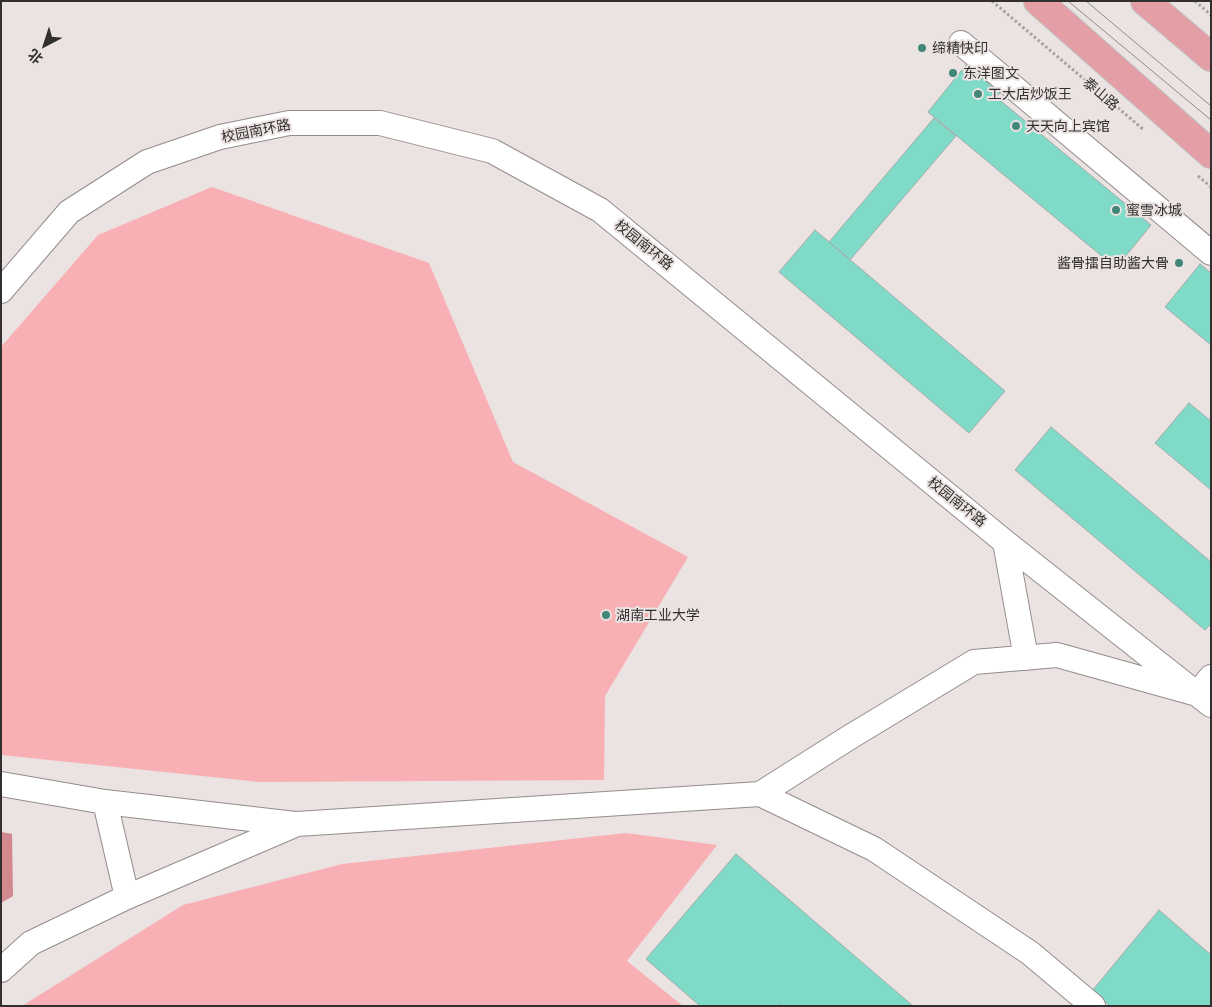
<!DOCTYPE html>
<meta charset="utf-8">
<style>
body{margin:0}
#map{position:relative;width:1212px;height:1007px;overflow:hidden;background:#ebe2e2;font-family:"Exo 2","Noto Sans SC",sans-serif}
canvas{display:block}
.frame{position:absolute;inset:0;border:2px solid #322f2f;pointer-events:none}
.north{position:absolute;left:20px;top:20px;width:50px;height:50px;-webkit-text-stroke:4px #ebe2e2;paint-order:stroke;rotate:220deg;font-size:14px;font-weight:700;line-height:20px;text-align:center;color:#322f2f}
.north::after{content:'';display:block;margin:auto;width:18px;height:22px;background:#322f2f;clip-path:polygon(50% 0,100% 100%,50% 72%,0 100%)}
</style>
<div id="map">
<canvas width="1212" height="1007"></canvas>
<div class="frame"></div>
<div class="north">北</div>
</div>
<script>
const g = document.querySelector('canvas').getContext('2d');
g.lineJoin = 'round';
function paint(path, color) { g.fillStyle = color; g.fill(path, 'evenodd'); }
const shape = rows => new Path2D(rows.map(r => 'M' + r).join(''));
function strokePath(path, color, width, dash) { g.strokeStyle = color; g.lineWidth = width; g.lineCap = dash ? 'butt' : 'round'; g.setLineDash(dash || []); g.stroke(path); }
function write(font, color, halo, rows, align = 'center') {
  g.font = font + ' "Exo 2","Noto Sans SC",sans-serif'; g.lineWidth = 4; g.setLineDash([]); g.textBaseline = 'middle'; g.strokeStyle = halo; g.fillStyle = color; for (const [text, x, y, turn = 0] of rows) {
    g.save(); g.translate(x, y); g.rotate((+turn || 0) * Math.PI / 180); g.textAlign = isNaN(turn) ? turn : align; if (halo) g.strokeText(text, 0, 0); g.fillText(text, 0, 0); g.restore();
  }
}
const green = shape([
 [212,187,429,263,513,462,688,557,605,696,604,780,260,782,1,755,1,347,98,235],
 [626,833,717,845,627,961,683,1006,22,1006,183,905,342,864]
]);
const water = shape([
 [1,832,12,834,13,896,1,903]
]);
const building = shape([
 [966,65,1000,93,996,97,1151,225,1116,268,928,112,966,65],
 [934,118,956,136,850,260,829,242,934,118],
 [815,230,1005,391,969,433,779,272,815,230],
 [1200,264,1211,273,1211,345,1165,307,1200,264],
 [1189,403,1211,421,1211,490,1155,443,1189,403],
 [1051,427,1211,562,1211,624,1205,630,1015,470,1051,427],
 [736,854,913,1006,782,1006,780,1004,779,1006,700,1006,646,959,736,854],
 [1159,910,1211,955,1211,1006,1110,1006,1092,991,1159,910]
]);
const path = shape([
 [992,1,1144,130],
 [1195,1,1211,15],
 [1198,176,1211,187]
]);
const minor = shape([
 [961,43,1211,253],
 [1,291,69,212,147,162,220,137,289,123,380,123,492,151,600,210,1005,542,1211,705],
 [1005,542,1026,658],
 [1,784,105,802,295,824],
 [760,794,850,737,974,662,1057,655,1197,694,1211,677],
 [105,802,127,897],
 [1,970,31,943,127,897,297,824,760,794,874,849,1030,953,1093,1006]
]);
const major = shape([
 [1038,1,1211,154],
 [1145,1,1211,57]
]);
const tram = shape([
 [1068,1,1211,120],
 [1086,1,1211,106]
]);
const markers = [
 [922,48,5,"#428679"],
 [953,73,5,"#428679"],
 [978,94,5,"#428679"],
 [1016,126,5,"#428679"],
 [1116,210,5,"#428679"],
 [1179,263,5,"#428679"],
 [606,615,5,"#428679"]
];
const poiNames = [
 ["缔精快印",932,48],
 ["东洋图文",963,73],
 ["工大店炒饭王",988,94],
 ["天天向上宾馆",1026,126],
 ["蜜雪冰城",1126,210],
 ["酱骨擂自助酱大骨",1169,263,"right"],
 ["湖南工业大学",616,615]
];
const streetNames = [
 ["泰山路",1101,94,40],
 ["校园南环路",256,131,-11],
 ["校园南环路",644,245,39],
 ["校园南环路",957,502,39]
];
paint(green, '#f8b0b5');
paint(water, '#d3888d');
paint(building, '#7fdac8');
strokePath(building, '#a2aaa8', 1);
strokePath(minor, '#948c8c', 26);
strokePath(major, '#c2c1c1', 30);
strokePath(path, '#a6a0a0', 3, [2.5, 2.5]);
strokePath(minor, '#fff', 24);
strokePath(major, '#e49ea6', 28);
strokePath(tram, '#918b8b', 1);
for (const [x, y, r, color] of markers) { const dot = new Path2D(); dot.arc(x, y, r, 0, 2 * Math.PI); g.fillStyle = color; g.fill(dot); strokePath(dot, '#ebe2e2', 2); }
write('14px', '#322f2f', '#ebe2e2', poiNames, 'left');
write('14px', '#322f2f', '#ebe2e2', streetNames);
</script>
